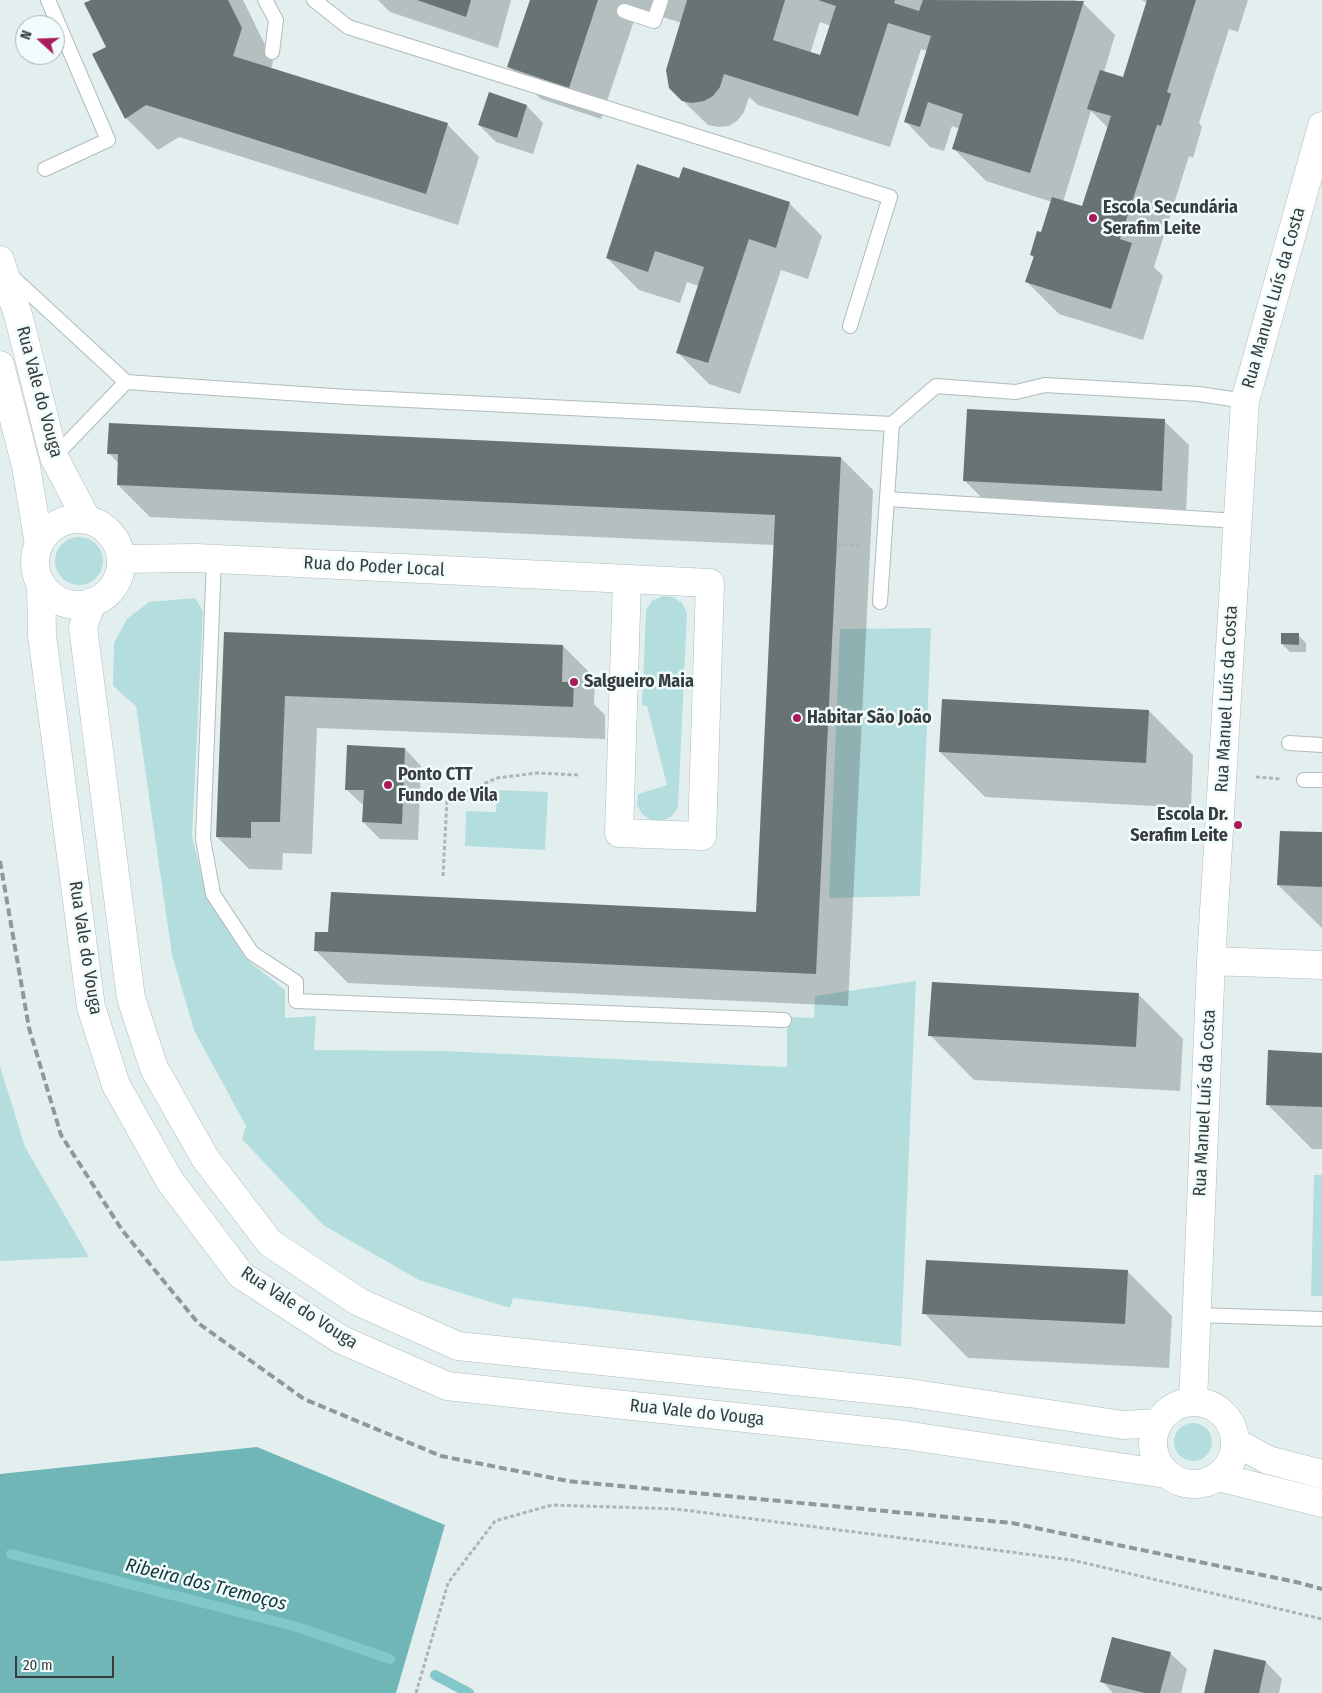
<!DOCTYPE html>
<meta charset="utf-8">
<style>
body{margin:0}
#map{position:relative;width:1322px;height:1693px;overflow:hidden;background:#e3efef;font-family:"Fira Sans Condensed",sans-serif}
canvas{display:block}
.north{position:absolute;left:15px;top:15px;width:50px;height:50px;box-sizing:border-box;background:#f0fcfc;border:1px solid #a6afaf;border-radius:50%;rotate:290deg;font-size:14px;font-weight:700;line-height:20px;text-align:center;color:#383c3c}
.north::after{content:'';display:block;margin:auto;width:18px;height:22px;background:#a91c5c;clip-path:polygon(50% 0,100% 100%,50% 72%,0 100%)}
.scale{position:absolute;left:15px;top:1656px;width:99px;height:22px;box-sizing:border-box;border:2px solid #383c3c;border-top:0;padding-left:6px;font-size:15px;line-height:18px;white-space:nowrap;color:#383c3c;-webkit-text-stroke:4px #f0fcfc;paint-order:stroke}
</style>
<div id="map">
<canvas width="1322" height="1693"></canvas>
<div class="north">N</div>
<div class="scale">20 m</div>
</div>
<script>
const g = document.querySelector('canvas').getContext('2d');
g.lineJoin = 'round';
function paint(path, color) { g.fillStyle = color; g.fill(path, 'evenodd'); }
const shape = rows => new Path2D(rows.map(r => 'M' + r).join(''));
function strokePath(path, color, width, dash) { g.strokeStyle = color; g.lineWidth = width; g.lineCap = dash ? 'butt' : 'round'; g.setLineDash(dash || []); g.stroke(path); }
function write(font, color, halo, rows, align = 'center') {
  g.font = font + ' "Fira Sans Condensed",sans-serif'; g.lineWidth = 5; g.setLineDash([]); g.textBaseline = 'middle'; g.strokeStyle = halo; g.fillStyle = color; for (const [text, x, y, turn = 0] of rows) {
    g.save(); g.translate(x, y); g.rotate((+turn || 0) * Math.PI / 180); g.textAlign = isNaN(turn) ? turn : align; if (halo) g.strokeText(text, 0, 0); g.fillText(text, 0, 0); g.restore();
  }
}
const green = shape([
 '55 561a24 24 0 1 1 48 0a24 24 0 1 1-48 0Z',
 [662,596,673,597,682,603,687,613,678,807,672,816,662,821,651,820,642,814,637,805,638,794,667,785,647,706,642,705,646,610,652,601],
 [195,598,203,611,192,836,207,897,246,959,285,990,285,1018,316,1016,314,1050,444,1051,787,1067,787,1017,814,1018,815,996,916,981,901,1346,513,1298,510,1308,419,1280,323,1225,242,1139,246,1126,194,1030,172,955,136,706,113,686,114,643,127,619,149,602],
 [931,628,920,896,829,898,840,629],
 [497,790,548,792,545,850,465,846,466,811,496,812],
 [0,1066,25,1147,89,1257,0,1261],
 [1314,1175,1322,1175,1322,1296,1311,1296],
 '1174 1442a19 19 0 1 1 38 0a19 19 0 1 1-38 0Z'
]);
const forest = shape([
 [257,1447,445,1525,396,1693,0,1693,0,1474]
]);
const shadow = shape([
 [93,0,243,0,273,61,271,69,447,124,479,157,458,225,179,137,158,150,126,118],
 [378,0,511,0,498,48,390,12],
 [531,0,1075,0,1083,3,1115,35,1104,72,1124,79,1147,3,1142,0,1248,0,1238,32,1229,29,1199,123,1202,127,1193,158,1189,156,1154,267,1163,276,1143,340,1059,314,1027,282,1034,258,1031,255,1042,234,1052,202,986,181,954,149,960,129,952,126,944,151,930,147,906,122,928,51,921,49,890,147,758,105,749,97,744,112,738,120,729,126,718,127,708,125,670,88,682,23,649,13,636,15,601,119,541,99,509,67],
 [820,22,831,26,821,57,810,54],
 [1091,111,1108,128,1083,208,1063,202],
 [490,94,527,106,543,123,533,154,496,142,479,125],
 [683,169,790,204,822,236,808,279,781,270,740,394,709,384,677,352,699,286,687,282,680,303,639,290,607,258,680,180],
 [1164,421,1189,445,1186,515,989,505,964,480],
 [109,453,841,458,873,490,848,1006,348,983,316,951,757,913,774,545,150,517,118,485,119,464],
 [225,634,563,646,595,678,594,704,605,715,605,739,317,728,312,854,283,853,282,870,249,869,217,837],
 [1298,635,1306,643,1306,652,1290,652,1282,644],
 [1149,711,1193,755,1191,808,985,797,940,752],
 [405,749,421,766,418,840,380,839,363,822,364,806,346,789],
 [1322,834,1322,928,1278,885],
 [1138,994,1183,1039,1180,1091,974,1080,930,1035],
 [1322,1054,1322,1149,1312,1149,1267,1104],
 [1127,1271,1172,1316,1169,1368,968,1358,924,1313],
 [1170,1653,1187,1669,1181,1693,1113,1693,1102,1681],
 [1266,1662,1282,1679,1279,1693,1205,1693]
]);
const stream = shape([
 [11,1554,294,1626,390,1659],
 [435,1675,469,1693]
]);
const building = shape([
 [91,0,228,0,242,28,233,56,448,123,426,194,146,105,125,119,92,54,106,47,84,3],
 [417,0,471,0,466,17],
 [530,0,598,0,569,88,507,67],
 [687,0,785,0,773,40,820,55,836,6,818,0,895,0,894,3,919,11,923,0,1084,1,1030,173,952,149,963,114,928,102,920,127,904,122,931,36,888,23,858,116,724,74,720,87,713,96,704,101,692,103,682,101,669,88,666,70],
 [1147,0,1196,0,1167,92,1171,94,1161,126,1157,125,1120,239,1132,243,1111,309,1025,282,1034,256,1030,255,1037,231,1041,232,1052,197,1082,206,1111,116,1087,109,1100,70,1123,77],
 [489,92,527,105,517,138,478,125],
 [637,164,679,178,683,167,790,202,776,248,749,239,708,363,676,353,704,267,655,251,648,272,606,258],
 [967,409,1165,419,1162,491,963,481],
 [109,423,841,457,816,974,314,951,315,932,328,932,331,892,756,912,775,515,117,485,118,454,107,454],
 [224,632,563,645,562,682,574,682,573,707,285,696,280,822,251,822,251,838,216,837],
 [1281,633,1299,633,1299,645,1281,644],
 [942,699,1149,710,1146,763,939,752],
 [347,745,405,748,402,824,362,822,364,790,345,790],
 [1280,831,1322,832,1322,887,1277,885],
 [932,982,1139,993,1136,1047,928,1036],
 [1268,1050,1322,1053,1322,1107,1266,1105],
 [926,1260,1128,1270,1125,1324,922,1314],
 [1112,1637,1171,1652,1160,1693,1145,1693,1100,1682],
 [1214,1649,1266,1661,1259,1693,1204,1693]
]);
const path = shape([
 [837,545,861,545],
 [1256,777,1281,779],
 [443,876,447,800,497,778,537,773,578,775],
 [416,1693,448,1583,495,1521,552,1505,676,1509,1072,1560,1322,1619]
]);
const lane = shape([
 [265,0,276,20,272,52],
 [314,0,348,27,890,197,850,326],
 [624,11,654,21,661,0],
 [45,169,108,140,48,0],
 [9,274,126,382,347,397,892,424,880,602],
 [892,424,936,386,1016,392,1045,385,1199,394,1245,401],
 [54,457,126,382],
 [887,499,1238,521],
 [214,559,203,839,213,894,252,953,296,982,296,1001,784,1020],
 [1289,743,1322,745],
 [1304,780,1322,780],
 [1196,1315,1322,1319]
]);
const street = shape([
 [0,260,19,318,54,457,87,520],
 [0,365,26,466,39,545],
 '35 562a43 43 0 1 1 86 0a43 43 0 1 1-86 0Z',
 [121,559,196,558,710,583,702,836,619,833,627,581],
 [41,583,42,635,91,1007,116,1085,170,1181,241,1275,340,1339,447,1386,904,1435,1166,1474],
 [92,602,83,627,131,998,154,1068,205,1158,270,1243,359,1302,458,1346,909,1393,1123,1425,1158,1423],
 [1211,961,1322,965],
 '1153 1443a41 41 0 1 1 82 0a41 41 0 1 1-82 0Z',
 [1193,1402,1211,961,1245,401,1322,126],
 [1235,1442,1268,1460,1322,1474],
 [1218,1477,1322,1503]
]);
const rail = shape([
 [0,861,29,1028,61,1135,122,1230,198,1323,304,1399,441,1456,568,1481,1012,1523,1296,1582,1322,1589]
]);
const markers = [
 [1093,218,5,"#a91c5c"],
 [574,682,5,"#a91c5c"],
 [797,718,5,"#a91c5c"],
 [388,785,5,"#a91c5c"],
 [1238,825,5,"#a91c5c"]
];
const poiNames = [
 ["Escola Secundária",1103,208],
 ["Serafim Leite",1103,229],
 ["Salgueiro Maia",584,682],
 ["Habitar São João",807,718],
 ["Ponto CTT",398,775],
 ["Fundo de Vila",398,796],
 ["Escola Dr.",1228,815,"right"],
 ["Serafim Leite",1228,836,"right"]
];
const streetNames = [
 ["Rua Manuel Luís da Costa",1274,298,-74],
 ["Rua Vale do Vouga",39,392,75],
 ["Rua do Poder Local",374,567,3],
 ["Rua Manuel Luís da Costa",1227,699,-87],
 ["Rua Vale do Vouga",85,948,81],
 ["Rua Manuel Luís da Costa",1205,1103,-87],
 ["Rua Vale do Vouga",299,1308,33],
 ["Rua Vale do Vouga",697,1413,6]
];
const waterNames = [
 ["Ribeira dos Tremoços",206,1585,14]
];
paint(green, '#b4dede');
paint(forest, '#71b6b7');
paint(shadow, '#0003');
strokePath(stream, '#82c7c9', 10);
paint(building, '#687373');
strokePath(lane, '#b0bcbc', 16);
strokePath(street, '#b0bcbc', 29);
strokePath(path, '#abb5b5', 3, [4, 2.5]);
strokePath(lane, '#fff', 14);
strokePath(street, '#fff', 28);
strokePath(rail, '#8f9898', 4, [8, 4]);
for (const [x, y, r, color] of markers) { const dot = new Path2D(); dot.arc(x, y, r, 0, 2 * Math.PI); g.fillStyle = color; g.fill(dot); strokePath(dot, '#f0fcfc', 2); }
write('bold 18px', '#383c3c', '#f0fcfc', poiNames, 'left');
write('18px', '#383c3c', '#f0fcfc', streetNames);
write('italic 19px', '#153839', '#f0fcfc', waterNames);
</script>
